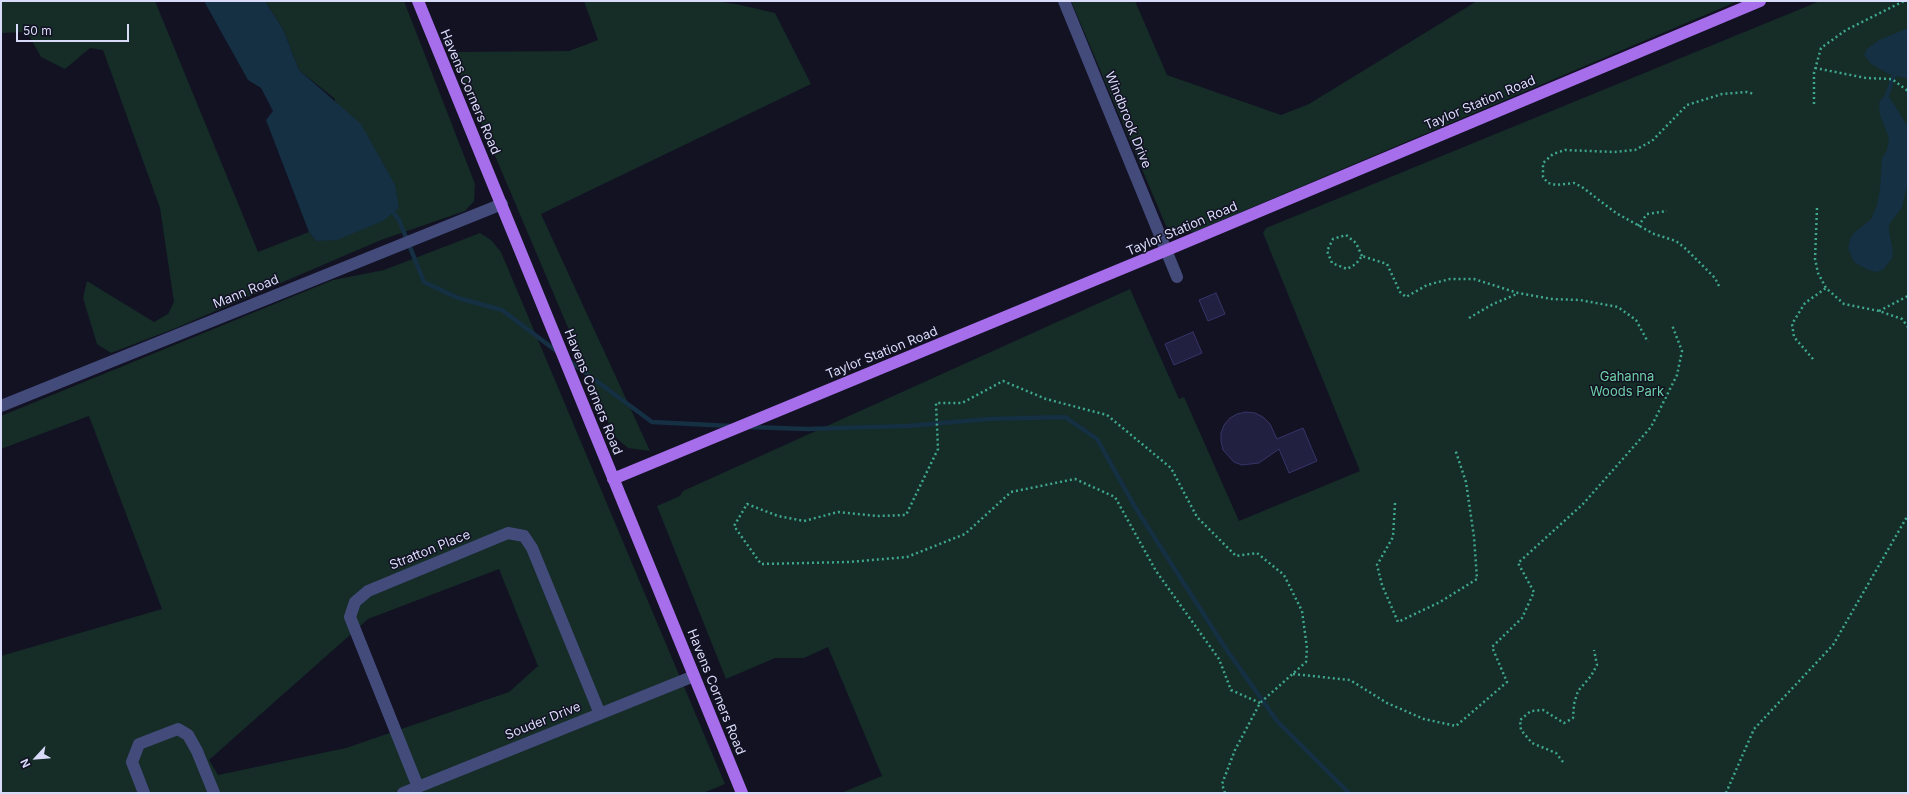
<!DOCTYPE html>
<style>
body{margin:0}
#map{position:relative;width:1909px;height:794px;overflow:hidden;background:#121223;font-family:Inter,sans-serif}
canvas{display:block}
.frame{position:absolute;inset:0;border:2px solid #d9dbfa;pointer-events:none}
.north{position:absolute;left:16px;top:738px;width:40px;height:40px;-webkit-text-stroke:3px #121223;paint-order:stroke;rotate:244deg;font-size:11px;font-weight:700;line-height:16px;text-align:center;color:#d9dbfa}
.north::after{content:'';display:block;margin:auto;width:14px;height:18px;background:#d9dbfa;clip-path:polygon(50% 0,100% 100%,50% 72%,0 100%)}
.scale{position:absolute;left:16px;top:24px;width:113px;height:18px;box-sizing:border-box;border:2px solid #d9dbfa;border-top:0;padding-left:5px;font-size:12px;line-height:14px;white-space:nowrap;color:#d9dbfa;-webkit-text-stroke:3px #121223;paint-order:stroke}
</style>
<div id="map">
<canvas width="1909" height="794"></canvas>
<div class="frame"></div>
<div class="north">N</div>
<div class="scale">50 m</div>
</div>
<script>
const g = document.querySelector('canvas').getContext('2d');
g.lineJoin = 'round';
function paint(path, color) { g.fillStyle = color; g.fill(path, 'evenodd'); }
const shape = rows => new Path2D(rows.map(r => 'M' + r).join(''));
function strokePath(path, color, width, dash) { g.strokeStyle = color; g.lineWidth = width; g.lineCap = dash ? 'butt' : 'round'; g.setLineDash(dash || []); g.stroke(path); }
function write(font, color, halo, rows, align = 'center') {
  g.font = font + ' Inter,sans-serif'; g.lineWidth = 3; g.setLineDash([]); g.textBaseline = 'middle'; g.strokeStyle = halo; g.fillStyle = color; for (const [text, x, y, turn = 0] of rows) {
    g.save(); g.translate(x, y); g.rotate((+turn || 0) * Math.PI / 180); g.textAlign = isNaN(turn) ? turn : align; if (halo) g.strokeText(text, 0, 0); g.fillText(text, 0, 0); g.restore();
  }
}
const green = shape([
 [1,1,155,1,258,252,309,232,316,241,335,99,299,70,283,29,265,1,404,1,475,184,474,201,465,211,381,240,176,328,111,353,97,344,83,298,87,281,154,322,168,314,174,302,160,208,103,50,90,48,65,69,41,57,27,32,1,33],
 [584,1,713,1,736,4,775,13,811,84,541,214,650,451,628,448,614,436,451,52,569,51,598,40],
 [1071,1,1135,1,1167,75,1281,115,1309,104,1477,1,1738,1,1194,232,1174,231,1166,226],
 [1820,1,1908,1,1908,793,841,793,882,776,828,647,804,658,775,658,726,679,657,506,680,496,683,491,1130,289,1179,399,1184,397,1239,521,1360,471,1263,233,1266,228],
 [480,233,491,240,501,252,725,784,703,793,1,793,1,656,162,609,89,416,1,449,1,416,333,280,384,270],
 [499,569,538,666,509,692,346,748,218,775,209,760,368,619]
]);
const water = shape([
 [204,1,265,1,283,29,299,70,361,124,395,185,399,208,383,221,337,240,316,241,309,232,266,120,273,111,261,88,248,80],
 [1908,28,1908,79,1889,74,1871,64,1864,55,1867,49,1879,40],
 [1883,97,1890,98,1908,127,1908,181,1902,207,1889,225,1889,231,1893,252,1892,258,1883,270,1876,272,1868,270,1854,262,1848,248,1850,239,1854,233,1871,219,1877,205,1880,189,1882,158,1887,150,1889,138,1880,115,1879,103]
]);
const stream = shape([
 [1886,98,1894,75],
 [390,208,399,220,424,282,458,298,502,310,559,353],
 [568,360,652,422,731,426],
 [749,427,807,429,908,426,988,419,1065,417,1097,439,1135,507,1224,646,1277,721,1349,793]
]);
const building = shape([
 [1216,293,1225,314,1208,321,1199,300,1216,293],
 [1193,332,1202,353,1174,365,1165,344,1193,332],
 [1246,412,1255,413,1263,417,1270,424,1277,439,1303,428,1317,461,1289,473,1279,449,1259,463,1242,465,1234,462,1223,450,1221,441,1221,433,1224,425,1230,418,1237,414,1246,412]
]);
const path = shape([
 [1815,68,1866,78,1892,79,1908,91],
 [1814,104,1814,73,1821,48,1846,30,1904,1],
 [1817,208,1815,259,1818,273,1826,288,1844,304,1879,311,1902,319,1908,327],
 [1638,226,1647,214,1667,211],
 [1362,256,1356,243,1346,235,1333,239,1327,251,1332,263,1347,269,1356,264,1362,256,1387,264,1400,292,1406,297,1427,285,1450,279,1474,279,1518,293,1552,299,1580,300,1618,307,1636,320,1648,342],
 [1719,286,1715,278,1686,249,1676,241,1654,234,1616,213,1582,187,1574,183,1556,185,1548,183,1543,177,1543,163,1553,154,1565,150,1614,152,1635,150,1652,141,1687,105,1722,94,1746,92,1755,94],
 [1879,311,1908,296],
 [1469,318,1493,304,1517,294],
 [1813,359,1794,337,1792,324,1805,303,1826,288],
 [1395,503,1393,537,1377,565,1382,585,1398,622,1440,602,1477,579,1474,537,1466,482,1455,449],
 [1293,674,1350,680,1387,703,1424,719,1456,726,1507,682,1492,647,1522,618,1534,592,1518,563,1583,504,1651,427,1677,375,1682,351,1672,325],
 [1563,762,1556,753,1532,743,1521,730,1520,720,1531,711,1543,710,1564,723,1573,718,1574,704,1578,691,1591,676,1597,665,1594,650],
 [1225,793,1222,784,1235,750,1260,703,1306,662,1307,648,1302,611,1284,575,1257,553,1236,556,1197,517,1171,468,1107,415,1046,399,1003,381,962,403,936,403,938,449,906,515,877,516,838,512,804,521,778,516,747,504,734,526,761,564,849,562,907,557,965,534,1011,492,1075,479,1115,497,1156,571,1219,659,1231,690,1260,703],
 [1726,793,1754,729,1833,645,1908,515]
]);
const minor = shape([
 [1064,1,1177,277],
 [1,406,502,204],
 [418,787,350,617,355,602,368,591,508,533,524,536,532,548,600,714],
 [144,793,132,762,139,744,178,729,188,735,197,751,214,793],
 [403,793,694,676]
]);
const major = shape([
 [418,1,742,793],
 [613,479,1167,250,1760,1]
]);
const streetNames = [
 ["Havens Corners Road",470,92,67],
 ["Taylor Station Road",1480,103,-23],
 ["Windbrook Drive",1128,120,68],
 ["Taylor Station Road",1182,229,-23],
 ["Mann Road",246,292,-22],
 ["Taylor Station Road",882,353,-22],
 ["Havens Corners Road",593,392,68],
 ["Stratton Place",430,550,-22],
 ["Havens Corners Road",716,692,68],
 ["Souder Drive",543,721,-22]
];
const parkNames = [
 ["Gahanna",1627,377],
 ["Woods Park",1627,392]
];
paint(green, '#152c27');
paint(water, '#152f43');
strokePath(stream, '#152f43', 4.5);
paint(building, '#212041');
strokePath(building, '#36356a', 1);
strokePath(path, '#3fa78e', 2.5, [2, 3]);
strokePath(minor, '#434b7b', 12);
strokePath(major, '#a66eeb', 12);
write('13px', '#d9dbfa', '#121223', streetNames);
write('13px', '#6ed0a6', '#121223', parkNames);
</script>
